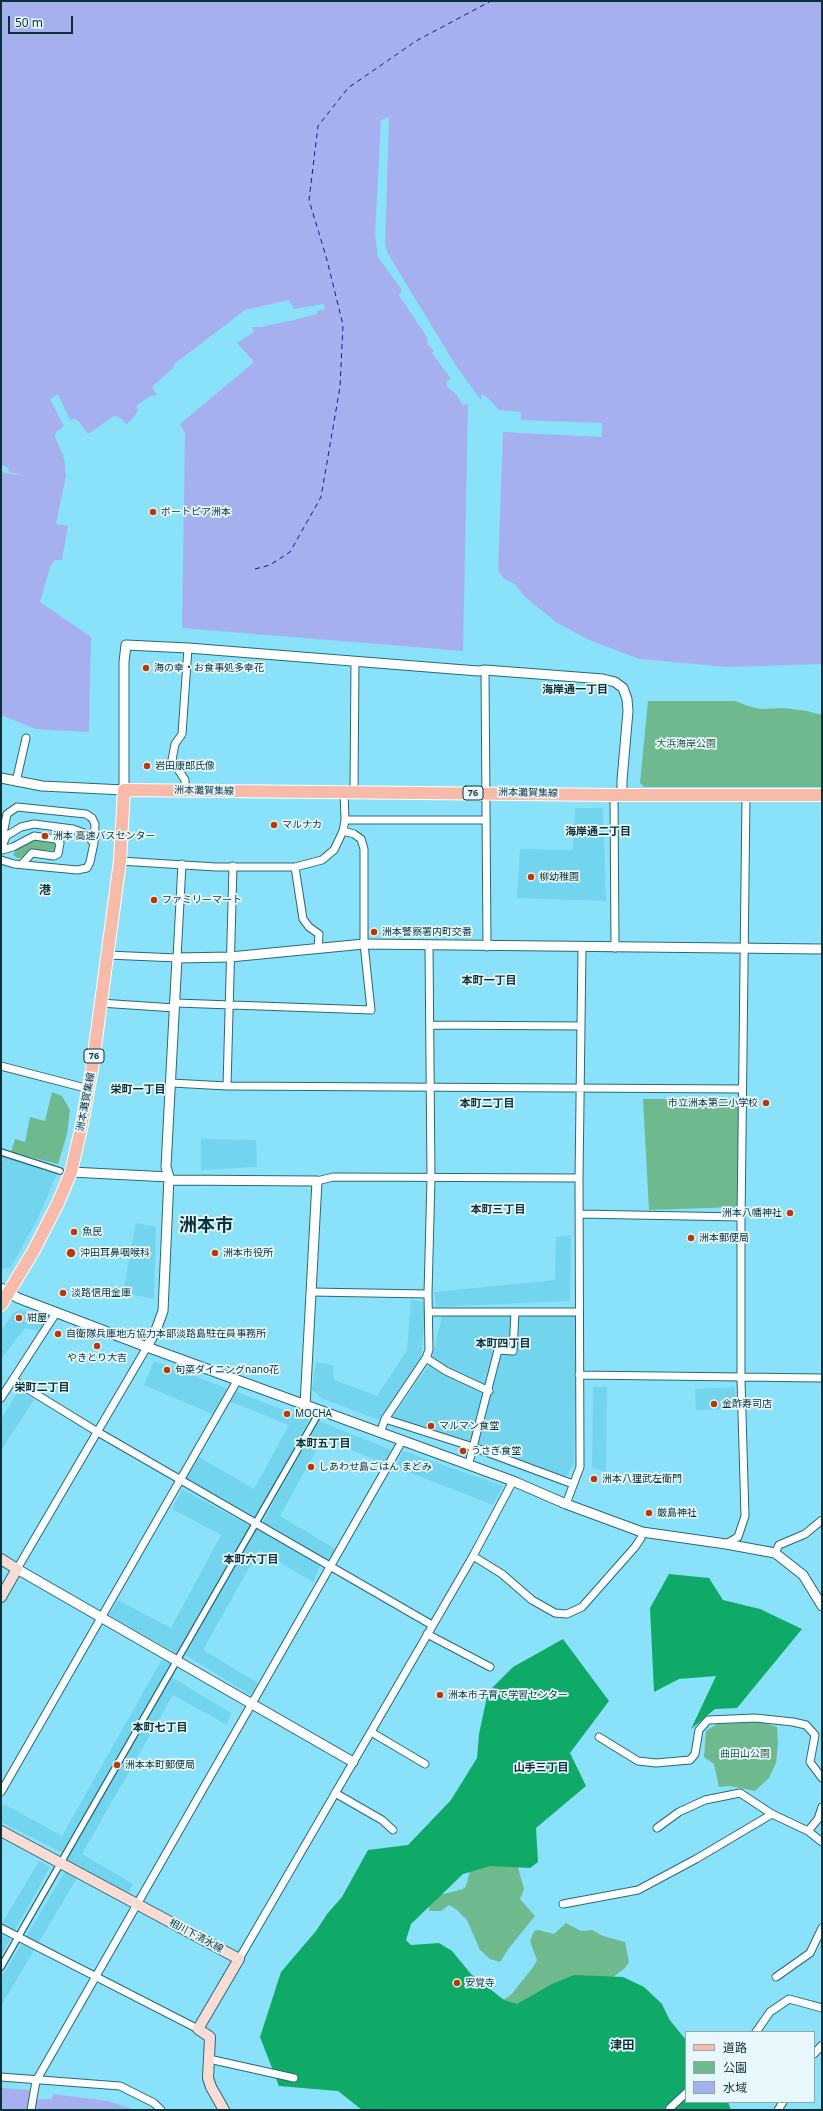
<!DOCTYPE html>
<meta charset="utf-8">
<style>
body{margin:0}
#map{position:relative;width:823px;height:2111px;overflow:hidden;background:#8ae2fa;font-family:"Noto Sans","Noto Sans JP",sans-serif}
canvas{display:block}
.frame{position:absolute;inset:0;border:2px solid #0a313a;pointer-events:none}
.legend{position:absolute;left:685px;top:2031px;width:130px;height:72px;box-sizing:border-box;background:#e7f7fc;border:1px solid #8fa8ae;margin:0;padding:5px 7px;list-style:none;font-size:12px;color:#0a313a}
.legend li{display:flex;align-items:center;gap:8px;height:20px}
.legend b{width:20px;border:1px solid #8fa8ae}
.scale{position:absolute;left:8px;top:16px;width:65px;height:18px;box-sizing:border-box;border:2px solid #0a313a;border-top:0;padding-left:5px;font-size:12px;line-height:14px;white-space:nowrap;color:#0a313a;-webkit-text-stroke:3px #e7f7fc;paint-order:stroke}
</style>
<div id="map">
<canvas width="823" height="2111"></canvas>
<div class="frame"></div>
<ul class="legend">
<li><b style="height:5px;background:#f8baa9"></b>道路</li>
<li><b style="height:11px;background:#6eba8e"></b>公園</li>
<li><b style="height:11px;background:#a6b0ef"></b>水域</li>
</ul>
<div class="scale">50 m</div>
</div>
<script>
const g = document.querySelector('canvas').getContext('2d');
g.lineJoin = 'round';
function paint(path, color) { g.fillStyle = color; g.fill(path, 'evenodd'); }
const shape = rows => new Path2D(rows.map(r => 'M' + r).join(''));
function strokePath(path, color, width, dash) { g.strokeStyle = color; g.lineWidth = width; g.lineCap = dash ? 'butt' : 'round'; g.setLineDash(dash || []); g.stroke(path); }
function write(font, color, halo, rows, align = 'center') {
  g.font = font + ' "Noto Sans","Noto Sans JP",sans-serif'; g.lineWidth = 3.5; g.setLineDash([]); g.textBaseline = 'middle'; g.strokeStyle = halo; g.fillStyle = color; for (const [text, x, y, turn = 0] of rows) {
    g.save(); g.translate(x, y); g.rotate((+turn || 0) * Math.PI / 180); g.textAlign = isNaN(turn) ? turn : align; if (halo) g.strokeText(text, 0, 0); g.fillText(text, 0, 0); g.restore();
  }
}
const built = shape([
 [575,808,603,808,606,901,517,898,520,849,573,850],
 [201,1139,256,1140,257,1167,201,1170],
 [1,1155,36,1165,39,1169,57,1174,38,1218,11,1267,1,1269],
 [136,1223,156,1227,154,1299,123,1293],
 [571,1235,570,1301,436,1307,434,1292,555,1280,556,1237],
 [411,1300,426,1302,421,1358,379,1420,323,1399,312,1390,316,1362,333,1365,334,1380,377,1396,407,1350],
 [21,1310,47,1320,39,1331,25,1328,1,1359,1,1331,13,1313],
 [442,1316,576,1316,574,1464,561,1485,389,1422,431,1362],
 [155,1361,229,1389,215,1415,144,1385,153,1363],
 [593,1387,607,1387,606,1472,592,1468],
 [735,1387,735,1409,696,1410,695,1389],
 [19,1390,34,1400,1,1450,1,1419],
 [235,1391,309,1420,254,1521,184,1479,197,1456,254,1489,289,1425,229,1401],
 [319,1421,394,1451,385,1464,323,1438,280,1516,337,1550,328,1563,262,1523],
 [403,1451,503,1486,493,1505,396,1467],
 [182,1489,252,1527,178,1654,109,1615,118,1600,171,1628,221,1535,172,1509],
 [259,1524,320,1566,313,1582,259,1550,203,1650,258,1683,251,1695,185,1655],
 [162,1659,170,1664,63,1853,1,1822,1,1811,4,1804,62,1836],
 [170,1676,231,1713,227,1725,173,1695,82,1854,133,1884,126,1896,65,1862],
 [39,1861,50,1867,1,1956,1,1925],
 [66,1870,77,1878,1,2006,1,1978]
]);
const green = shape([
 [648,701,735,701,748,706,761,709,784,708,807,711,822,715,822,787,644,787,640,783],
 [35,840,55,843,55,851,30,849,21,858,17,858,13,855,16,850],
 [52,1092,62,1096,70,1110,67,1134,58,1164,11,1152,15,1139,25,1142,30,1117,45,1121],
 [643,1099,741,1099,737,1207,649,1210],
 [761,1722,777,1727,778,1744,776,1763,769,1778,755,1791,730,1786,719,1787,714,1764,704,1757,706,1731,717,1724],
 [515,1857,524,1889,520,1899,535,1916,509,1948,500,1962,490,1959,480,1950,467,1920,457,1910,449,1905,441,1911,429,1911,430,1895,444,1894,463,1889,466,1886,472,1863],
 [566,1923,581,1931,592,1930,603,1936,625,1942,629,1962,625,1968,564,2015,495,2000,505,1999,511,1995,534,1966,537,1960,530,1941,534,1931,538,1930,554,1934]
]);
const forest = shape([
 [669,1574,709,1578,723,1600,760,1609,802,1629,737,1708,715,1709,691,1729,716,1676,679,1679,654,1692,650,1608],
 [563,1639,609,1701,570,1753,586,1786,536,1828,538,1862,530,1868,490,1866,463,1874,411,1924,406,1940,411,1945,439,1943,452,1951,471,1974,504,2000,517,2004,552,1984,574,1975,623,1977,644,1987,662,2004,669,2019,686,2040,686,2102,728,2102,731,2110,362,2110,338,2091,279,2086,260,2037,281,1972,316,1931,327,1914,342,1897,368,1850,408,1845,451,1800,477,1758,479,1734,488,1692,513,1667]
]);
const water = shape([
 [1,1,822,1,822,664,729,667,639,659,587,639,556,622,525,597,515,584,504,579,498,571,503,432,602,437,602,423,521,420,521,412,499,410,489,399,482,394,481,400,456,366,388,254,385,245,389,117,381,120,375,235,378,257,402,290,399,295,427,337,428,345,434,351,432,353,451,379,446,382,448,388,456,394,463,405,468,404,463,651,182,628,185,433,180,424,254,362,237,343,254,332,252,327,260,327,294,320,317,314,317,311,325,309,324,304,294,309,289,300,245,310,173,365,174,367,152,387,157,395,150,396,136,406,138,410,135,416,127,424,120,418,114,416,90,433,87,433,79,422,75,419,70,420,58,394,50,399,64,426,56,432,55,436,64,458,66,476,56,524,68,526,62,560,55,560,50,567,40,602,91,637,89,732,36,729,1,715,1,472,25,476,9,472,8,468,1,464],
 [1,2088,34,2090,29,2110,1,2110],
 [53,2094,108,2101,135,2110,50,2110]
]);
const pier = shape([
 [289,301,292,309,288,302,246,312,175,366,175,369,154,387,175,368,174,365,245,311]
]);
const river = shape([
 [1,2109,74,2106,95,2110]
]);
const ferry = shape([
 [255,569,270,565,290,552,321,497,340,387,343,325,327,260,309,200,318,126,348,88,416,41,491,1]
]);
const pedestrian = shape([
 [1,1152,60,1171],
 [1,1967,316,1418]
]);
const minor = shape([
 [485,670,487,947],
 [16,782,26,738],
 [185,790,185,780,172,760,175,744,182,734,188,648],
 [354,792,355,661],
 [614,795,615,948],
 [345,820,486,820],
 [2,839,7,814,17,807,86,814,92,818,95,824,94,843],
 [1,850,6,836,21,827,34,824,73,829,84,833,94,843,90,862,87,868,77,870,14,864,1,860],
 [2,850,13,847,34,836,56,839,60,843,58,854,54,856,32,853,22,864],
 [120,861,216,867,295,867,322,860,334,850,343,831,345,820,344,792],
 [295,867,303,919,309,927,319,934,318,948],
 [107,955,177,958,182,864],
 [100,1003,175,1008],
 [176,1003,371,1010,364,944,364,849,361,839,354,834,343,831],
 [430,1025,581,1026],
 [1,1066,89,1089],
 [171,1083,227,1086,742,1089],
 [227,1086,233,866],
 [317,1181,333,1177,579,1178],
 [579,1214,741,1217],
 [311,1292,428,1294],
 [429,1312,579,1312],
 [426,1358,446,1371,489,1391],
 [579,1375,822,1378],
 [13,1380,96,1431,432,1625],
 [1,1398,56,1313],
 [385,1419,473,1447,573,1484],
 [380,1433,385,1419,426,1358,429,1350,428,1294,431,1178,429,946],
 [470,1459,498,1350,513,1351,515,1312],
 [566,1504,580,1467,579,1178,582,948],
 [726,1544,738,1537,745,1516,741,1380,741,1223,746,795],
 [775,1553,779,1545,805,1534,822,1520],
 [473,1556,502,1574,532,1600,555,1613,567,1614,582,1607,635,1547,641,1538,642,1532],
 [17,1569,147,1347],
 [427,1634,490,1667],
 [371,1732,425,1764],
 [599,1737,638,1761,656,1763,690,1760,695,1754,699,1730,708,1720,755,1718,793,1722,806,1725,815,1735,810,1762,822,1778],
 [1,1792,237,1381],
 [335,1793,382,1820,393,1830],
 [657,1828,679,1812,705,1800,740,1793,772,1814,808,1831,822,1842],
 [808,1831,818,1819,822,1807],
 [563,1904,638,1890,696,1859,772,1814],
 [1,1928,198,2029],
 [239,1959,473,1556,513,1481],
 [776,1977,810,1953,822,1928],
 [756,2032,770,2012,789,1999,822,2008],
 [814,2054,822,2045],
 [209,2059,294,2078],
 [1,2077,120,2086,154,2103,161,2110],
 [670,2108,686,2093],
 [31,2110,36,2081,402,1441],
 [778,2110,783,2102]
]);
const tertiary = shape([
 [1,778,42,786,124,790,124,662,126,645,188,648,478,671,485,670,603,679,615,682,623,688,627,699,628,711,622,780,622,795],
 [71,1172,169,1177],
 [169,1180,317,1181,305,1405],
 [1,1288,18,1298,147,1347,156,1330,163,1311,169,1177,166,1167,177,958,230,957,364,944,822,949],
 [147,1347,513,1481,566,1504,642,1532,726,1544,775,1553,803,1575,822,1606],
 [17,1569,353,1762]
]);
const secondary = shape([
 [1,1559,17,1569,1,1597],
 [1,1831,239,1959,198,2029,210,2037,208,2078,211,2087,224,2110]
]);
const primary = shape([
 [1,1305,34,1250,58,1203,71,1172,81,1129,92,1069,120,861,124,790,614,795,822,795]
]);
const markers = [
 [153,512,4,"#bf3700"],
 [146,668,4,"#bf3700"],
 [147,766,4,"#bf3700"],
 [274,825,4,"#bf3700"],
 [45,836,4,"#bf3700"],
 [531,877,4,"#bf3700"],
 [154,900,4,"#bf3700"],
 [374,932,4,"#bf3700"],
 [766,1103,4,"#bf3700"],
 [790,1213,4,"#bf3700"],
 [74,1232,4,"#bf3700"],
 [691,1238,4,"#bf3700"],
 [71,1253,5,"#bf3700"],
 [215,1253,4,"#bf3700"],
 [63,1293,4,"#bf3700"],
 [19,1318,4,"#bf3700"],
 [58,1334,4,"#bf3700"],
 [97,1346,4,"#bf3700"],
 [167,1370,4,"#bf3700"],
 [714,1404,4,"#bf3700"],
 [287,1414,4,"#bf3700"],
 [431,1426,4,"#bf3700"],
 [463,1451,4,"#bf3700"],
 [311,1467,4,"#bf3700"],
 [594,1479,4,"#bf3700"],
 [649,1513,4,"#bf3700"],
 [440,1695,4,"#bf3700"],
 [117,1765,4,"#bf3700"],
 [457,1983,4,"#bf3700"]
];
const shields = [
 [473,793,20],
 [94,1056,20]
];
const shieldNames = [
 ["76",473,793],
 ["76",94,1056]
];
const poiNames = [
 ["ポートピア洲本",161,512],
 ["海の幸・お食事処多幸花",154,668],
 ["岩田康郎氏像",155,766],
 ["マルナカ",282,825],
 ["洲本 高速バスセンター",53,836],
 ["柳幼稚園",539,877],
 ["ファミリーマート",162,900],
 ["洲本警察署内町交番",382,932],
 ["市立洲本第二小学校",758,1103,"right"],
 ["洲本八幡神社",782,1213,"right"],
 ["魚民",82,1232],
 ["洲本郵便局",699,1238],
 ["沖田耳鼻咽喉科",80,1253],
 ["洲本市役所",223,1253],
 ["淡路信用金庫",71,1293],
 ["紺屋",27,1318],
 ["自衛隊兵庫地方協力本部淡路島駐在員事務所",66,1334],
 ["やきとり大吉",97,1358,"center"],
 ["旬菜ダイニングnano花",175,1370],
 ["金酢寿司店",722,1404],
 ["MOCHA",295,1414],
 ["マルマン食堂",439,1426],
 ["うさぎ食堂",471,1451],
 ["しあわせ島ごはん まどみ",319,1467],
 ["洲本八狸武左衛門",602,1479],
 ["厳島神社",657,1513],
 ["洲本市子育て学習センター",448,1695],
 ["洲本本町郵便局",125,1765],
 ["安覚寺",465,1983]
];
const parkNames = [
 ["大浜海岸公園",686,744],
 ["曲田山公園",745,1754]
];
const streetNames = [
 ["洲本灘賀集線",204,791,1],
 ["洲本灘賀集線",528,793,1],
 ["洲本灘賀集線",86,1102,-79],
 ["相川下清水線",196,1936,28]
];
const neighbourhoodNames = [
 ["海岸通一丁目",575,690],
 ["海岸通二丁目",598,832],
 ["本町一丁目",489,981],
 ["栄町一丁目",138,1090],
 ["本町二丁目",487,1104],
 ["本町三丁目",498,1210],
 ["本町四丁目",503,1344],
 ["栄町二丁目",42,1388],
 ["本町五丁目",323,1444],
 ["本町六丁目",251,1560],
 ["本町七丁目",160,1728],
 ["山手三丁目",541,1768]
];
const quarterNames = [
 ["港",45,891],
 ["津田",622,2046]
];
const townNames = [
 ["洲本市",206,1226]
];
paint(built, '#73d4ee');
paint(green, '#6eba8e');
paint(forest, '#0fa968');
paint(water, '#a6b0ef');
paint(pier, '#8ae2fa');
strokePath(river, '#a6b0ef', 16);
strokePath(ferry, '#260d8a', 1, [5, 4]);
strokePath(pedestrian, '#256a7a', 8);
strokePath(minor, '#256a7a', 9);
strokePath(tertiary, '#256a7a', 11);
strokePath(secondary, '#256a7a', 12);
strokePath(primary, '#fff', 14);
strokePath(pedestrian, '#fff', 5.5);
strokePath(minor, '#fff', 7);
strokePath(tertiary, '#fff', 9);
strokePath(secondary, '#fbdcd4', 10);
strokePath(primary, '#f8baa9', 12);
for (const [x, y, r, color] of markers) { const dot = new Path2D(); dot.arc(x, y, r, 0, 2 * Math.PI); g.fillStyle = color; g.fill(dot); strokePath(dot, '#e7f7fc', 1.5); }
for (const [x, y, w] of shields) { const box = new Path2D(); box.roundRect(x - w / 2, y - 7, w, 14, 3); g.fillStyle = '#e7f7fc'; g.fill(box); strokePath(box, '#0a313a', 1); }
write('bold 9px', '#0a313a', null, shieldNames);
write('10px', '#0a313a', '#e7f7fc', poiNames, 'left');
write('10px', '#26593d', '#e7f7fc', parkNames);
write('10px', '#0a313a', '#e7f7fc', streetNames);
write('bold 11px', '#0a313a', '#e7f7fc', neighbourhoodNames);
write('bold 12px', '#0a313a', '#e7f7fc', quarterNames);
write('bold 18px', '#0a313a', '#e7f7fc', townNames);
</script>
